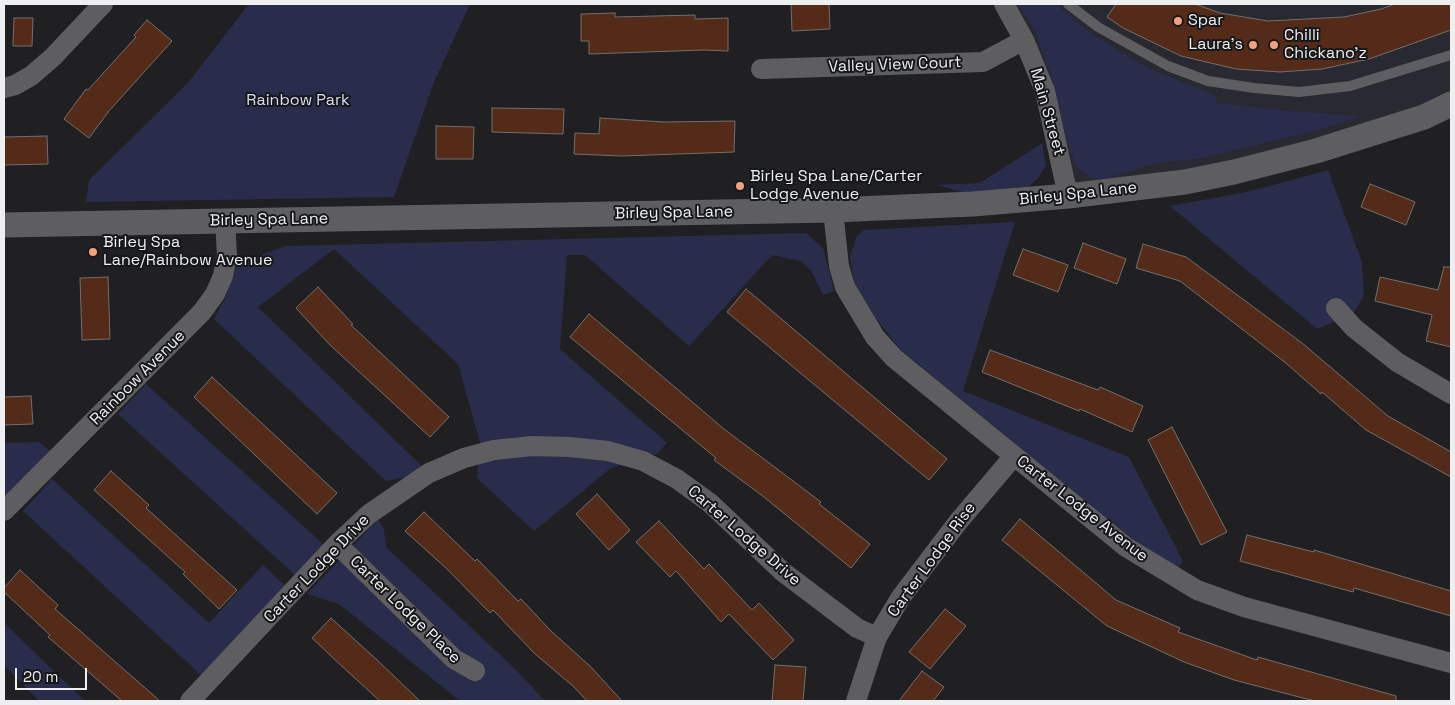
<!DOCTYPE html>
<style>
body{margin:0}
#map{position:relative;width:1455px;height:705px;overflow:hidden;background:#202022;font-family:"Space Grotesk",sans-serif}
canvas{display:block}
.frame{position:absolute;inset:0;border:5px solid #eeeff0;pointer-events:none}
.scale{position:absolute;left:15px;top:668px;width:72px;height:22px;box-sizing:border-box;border:2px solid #eeeff0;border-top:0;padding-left:6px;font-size:15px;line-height:18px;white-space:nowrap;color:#eeeff0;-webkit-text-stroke:4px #161719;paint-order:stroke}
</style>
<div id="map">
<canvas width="1455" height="705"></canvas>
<div class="frame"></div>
<div class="scale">20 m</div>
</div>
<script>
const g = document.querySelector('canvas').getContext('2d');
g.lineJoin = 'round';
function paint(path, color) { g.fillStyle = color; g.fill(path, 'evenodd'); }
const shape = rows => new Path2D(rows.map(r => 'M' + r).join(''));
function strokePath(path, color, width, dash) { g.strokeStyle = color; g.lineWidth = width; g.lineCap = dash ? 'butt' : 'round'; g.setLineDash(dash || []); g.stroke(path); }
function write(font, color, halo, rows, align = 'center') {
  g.font = font + ' "Space Grotesk",sans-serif'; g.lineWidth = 4; g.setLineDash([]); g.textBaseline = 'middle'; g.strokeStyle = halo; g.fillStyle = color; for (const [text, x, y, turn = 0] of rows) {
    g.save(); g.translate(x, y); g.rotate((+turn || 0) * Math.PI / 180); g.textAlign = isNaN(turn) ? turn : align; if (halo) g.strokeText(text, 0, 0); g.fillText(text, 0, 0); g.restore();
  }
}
const built = shape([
 [1004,4,1451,4,1451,104,1370,135,1068,196,1058,145]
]);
const green = shape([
 [249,4,470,4,434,82,394,197,86,202,89,180,187,84],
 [1018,4,1056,4,1090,33,1146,67,1215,95,1217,103,1290,111,1360,116,1318,130,1196,159,1156,163,1104,179,1092,178,1076,166,1067,142,1051,75,1034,28],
 [1042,143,1046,165,1038,178,1028,187,965,193,937,185,980,183],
 [1328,170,1362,262,1364,295,1353,314,1317,329,1170,206,1247,192],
 [1015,222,963,391,1129,457,1183,561,1178,568,1138,543,1097,511,901,350,874,316,854,283,850,256,857,236,863,230],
 [806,233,823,248,834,291,823,295,811,270,800,261,772,255,689,346,585,255,567,255,560,349,667,443,657,454,611,468,534,531,477,478,480,442,458,364,334,249,258,307,429,473,386,481,214,319,226,296,236,264,286,246],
 [146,384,324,545,296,576,118,414],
 [39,442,51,452,4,498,4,443],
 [52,479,209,623,263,565,286,586,202,676,23,511],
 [378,519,384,529,386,547,517,671,545,701,460,701,339,604,307,594],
 [4,623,85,701,39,701,4,665]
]);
const building = shape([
 [791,4,829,4,830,29,792,31,791,4],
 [1116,4,1195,4,1220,13,1268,21,1344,17,1381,9,1395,4,1451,4,1451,30,1369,59,1322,69,1280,72,1236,69,1181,56,1123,28,1107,17,1116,4],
 [615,13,615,17,695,15,695,19,728,18,728,51,704,50,589,54,589,41,581,41,581,14,615,13],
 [14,18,33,18,32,46,13,46,14,18],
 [147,20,172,41,109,111,89,138,64,119,86,89,88,90,136,37,134,35,147,20],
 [492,108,564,109,563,134,492,132,492,108],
 [600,118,664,122,735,121,734,152,622,156,574,154,575,133,599,134,600,118],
 [436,126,474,127,473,159,436,159,436,126],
 [47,136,48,164,4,165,4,137,47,136],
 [1370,184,1415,202,1406,225,1361,207,1370,184],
 [1083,243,1126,259,1117,284,1074,268,1083,243],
 [1143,244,1186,257,1302,343,1388,416,1451,452,1451,477,1366,430,1322,392,1321,394,1287,364,1180,281,1136,268,1143,244],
 [1023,249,1068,265,1058,292,1013,275,1023,249],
 [1444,267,1451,267,1451,347,1426,341,1432,315,1375,301,1380,277,1438,290,1444,267],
 [108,277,110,339,82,340,80,278,108,277],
 [318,287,353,324,351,325,449,417,430,437,330,345,296,308,318,287],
 [746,289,947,459,929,480,727,312,746,289],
 [589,314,724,429,821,502,819,504,870,544,851,568,764,497,714,460,716,458,570,337,589,314],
 [990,350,1098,390,1100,387,1143,406,1132,432,1080,409,1079,411,982,372,990,350],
 [212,377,337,493,317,514,194,397,212,377],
 [31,396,33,424,4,425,4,397,31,396],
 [1172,427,1227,532,1201,545,1148,440,1172,427],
 [111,471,149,505,146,508,237,590,219,609,183,574,185,572,94,490,111,471],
 [597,494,630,530,609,550,576,514,597,494],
 [424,512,475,561,477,559,518,601,521,599,551,631,591,667,622,701,587,701,574,687,534,653,493,610,490,613,447,569,405,531,424,512],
 [1020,519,1116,600,1180,628,1178,632,1257,660,1258,657,1396,696,1396,701,1315,701,1299,697,1234,680,1184,662,1107,626,1002,540,1020,519],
 [659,521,704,569,709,564,752,610,759,603,794,640,773,660,729,614,721,622,676,571,670,577,636,542,659,521],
 [1247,535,1314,552,1314,550,1451,591,1451,616,1354,588,1353,592,1240,561,1247,535],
 [20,570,58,605,55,609,160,701,122,701,48,637,50,635,4,592,4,588,20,570],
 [945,609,966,626,930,669,909,652,945,609],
 [331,618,376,659,420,701,380,701,347,671,312,638,331,618],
 [775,665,806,667,803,701,772,701,775,665],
 [922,671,944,687,933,701,899,701,922,671]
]);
const service = shape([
 [1068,4,1098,27,1168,66,1208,81,1254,88,1299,92,1350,86,1451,55]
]);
const minor = shape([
 [1004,4,1024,40,1045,91,1068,196],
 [761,69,983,62,1024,40],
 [4,88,15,85,31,76,53,57,103,4],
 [833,210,839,266,845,287,875,337,894,358,1126,547,1197,590,1244,607,1451,663],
 [1336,308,1354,328,1397,362,1451,394],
 [4,511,202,312,215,294,223,276,227,255,225,221],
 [337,544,454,659,475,671],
 [190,701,337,544,369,514,429,473,464,458,494,450,532,446,570,447,608,451,643,461,677,479,710,503,783,572,857,628,877,637],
 [856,701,877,637,901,597,958,522,1014,456]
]);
const tertiary = shape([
 [4,225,833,210,973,204,1068,196,1185,182,1234,172,1316,151,1424,117,1451,104]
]);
const markers = [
 [1178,21,5,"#f2a07e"],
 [1253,45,5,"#f2a07e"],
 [1274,45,5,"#f2a07e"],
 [740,186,5,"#f2a07e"],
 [93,252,5,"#f2a07e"]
];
const poiNames = [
 ["Spar",1188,21],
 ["Chilli",1284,36],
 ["Chickano'z",1284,54],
 ["Laura's",1243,45,"right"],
 ["Birley Spa Lane/Carter",750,177],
 ["Lodge Avenue",750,195],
 ["Birley Spa",103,243],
 ["Lane/Rainbow Avenue",103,261]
];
const streetNames = [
 ["Valley View Court",895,65,-2],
 ["Main Street",1047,112,74],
 ["Birley Spa Lane",1078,194,-6],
 ["Birley Spa Lane",674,213,-1],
 ["Birley Spa Lane",269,220,-1],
 ["Rainbow Avenue",138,378,-45],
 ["Carter Lodge Avenue",1082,509,38],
 ["Carter Lodge Drive",744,536,41],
 ["Carter Lodge Rise",932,560,-54],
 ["Carter Lodge Drive",317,569,-46],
 ["Carter Lodge Place",405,610,44]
];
const parkNames = [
 ["Rainbow Park",298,101]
];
paint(built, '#282931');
paint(green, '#2a2c4c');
paint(building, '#542b19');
strokePath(building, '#726f6d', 1);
strokePath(service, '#5e5e61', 10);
strokePath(minor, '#5e5e61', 20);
strokePath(tertiary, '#5e5e61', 25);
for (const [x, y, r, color] of markers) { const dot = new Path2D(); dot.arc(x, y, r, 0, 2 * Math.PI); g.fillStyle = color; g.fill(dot); strokePath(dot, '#161719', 2); }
write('16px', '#eeeff0', '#161719', poiNames, 'left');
write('16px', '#eeeff0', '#161719', streetNames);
write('16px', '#d9dcf9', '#161719', parkNames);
</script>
